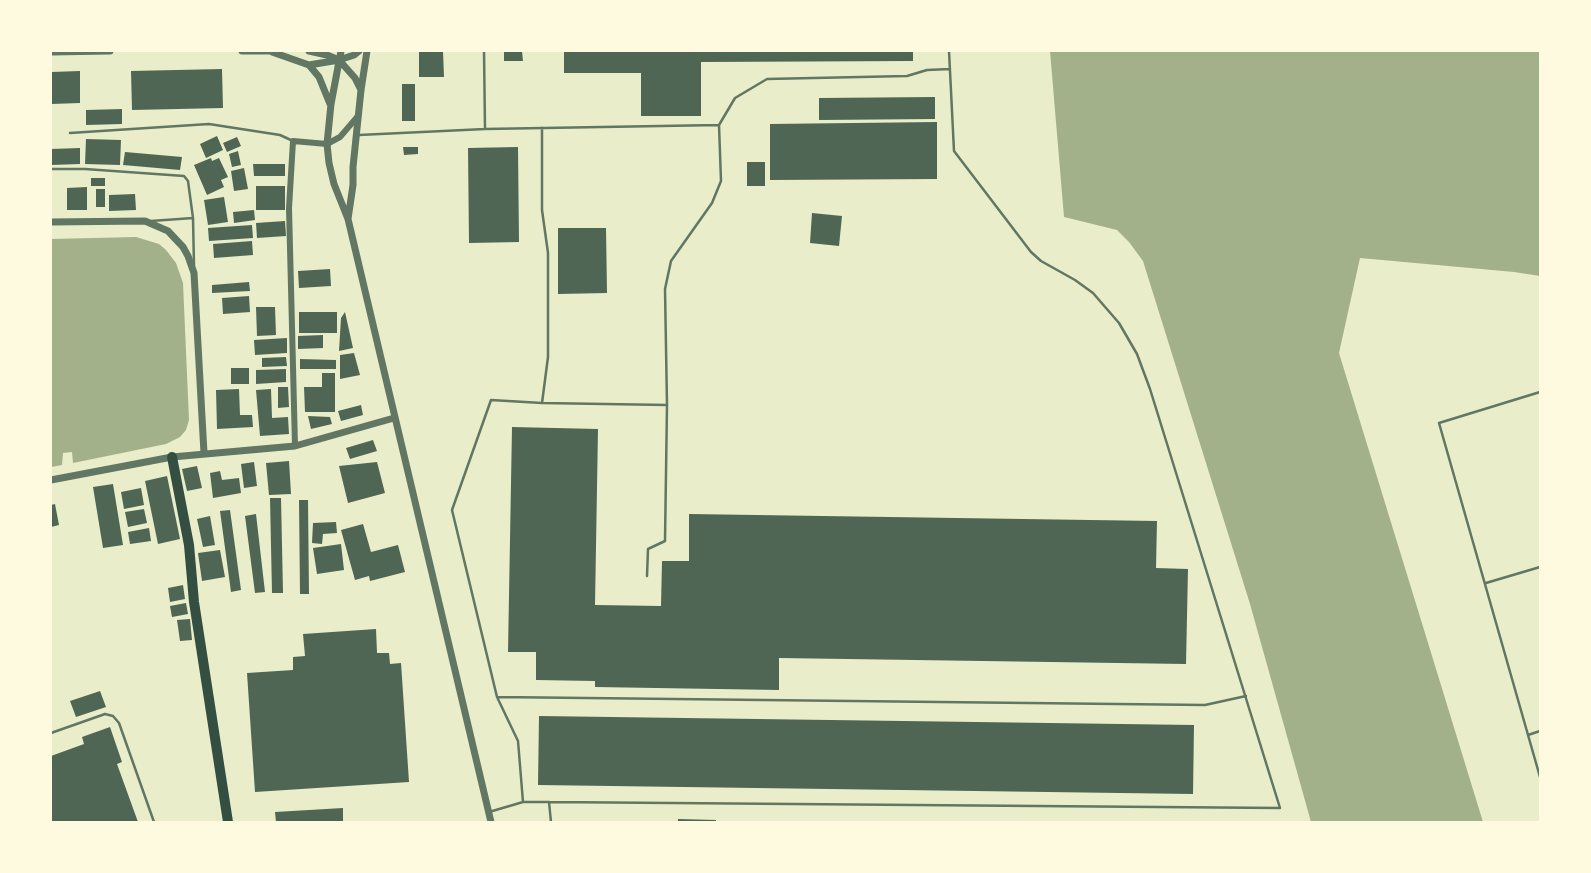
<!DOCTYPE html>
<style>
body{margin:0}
#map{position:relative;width:1591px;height:873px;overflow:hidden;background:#e9edc9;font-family:Figtree,sans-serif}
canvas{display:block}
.frame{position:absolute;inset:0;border:52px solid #fefae0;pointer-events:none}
</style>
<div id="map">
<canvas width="1591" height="873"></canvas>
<div class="frame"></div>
</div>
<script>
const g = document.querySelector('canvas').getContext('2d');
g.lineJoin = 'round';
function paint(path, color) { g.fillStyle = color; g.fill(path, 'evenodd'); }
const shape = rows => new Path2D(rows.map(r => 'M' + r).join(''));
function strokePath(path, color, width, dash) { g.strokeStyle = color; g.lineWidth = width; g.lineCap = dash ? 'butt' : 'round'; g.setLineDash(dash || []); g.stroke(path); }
const water = shape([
 [1050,51,1540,51,1540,276,1514,272,1360,258,1339,353,1483,822,1311,822,1250,604,1143,261,1129,242,1117,230,1064,217],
 [136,237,159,244,166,250,176,263,183,283,189,420,186,430,180,437,166,444,73,463,72,452,63,453,62,465,51,467,51,239]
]);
const building = shape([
 [419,51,443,51,444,77,419,77],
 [504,51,522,51,523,61,504,61],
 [564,51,913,51,913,61,701,62,701,116,641,116,641,73,564,73],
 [222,69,223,108,132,110,131,71],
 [80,71,80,103,51,104,51,72],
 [402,84,415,84,415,121,402,121],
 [935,97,935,119,819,120,819,98],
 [122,109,122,124,86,125,86,110],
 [937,122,937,179,770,180,770,124],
 [217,136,223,150,206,158,200,144],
 [237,137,241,146,227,152,223,143],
 [86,139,121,140,120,165,85,164],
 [403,147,418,147,418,154,404,155],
 [518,147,519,242,469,243,468,148],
 [80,148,80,164,51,165,51,149],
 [238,151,241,165,232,167,229,154],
 [125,152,182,157,180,170,123,165],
 [211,158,212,161,219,158,228,177,221,180,224,187,207,195,194,165],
 [747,162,765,162,765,186,747,186],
 [253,164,285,164,285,176,254,176],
 [244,168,248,189,234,191,231,171],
 [91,178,105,178,105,186,91,186],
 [256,186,285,186,285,210,256,210],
 [87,187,87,210,67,210,67,188],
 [96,189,105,189,105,207,96,207],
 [135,194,136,210,109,211,109,195],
 [224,197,228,222,208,225,204,200],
 [254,210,255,220,234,223,233,212],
 [812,213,842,216,839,246,810,243],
 [285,221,286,236,257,238,256,223],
 [252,225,253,238,209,241,208,228],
 [558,228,606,228,607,293,558,294],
 [252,241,253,255,214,258,213,244],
 [330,269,331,286,299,288,298,271],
 [249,282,250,291,212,293,212,285],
 [249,296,250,312,223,314,222,298],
 [256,307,275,307,276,335,257,336],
 [299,312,337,312,337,333,299,333],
 [345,312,353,348,339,351,341,318],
 [323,335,323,348,298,349,298,336],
 [287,338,287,353,255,355,254,340],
 [354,353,360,375,340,379,340,355],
 [286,357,287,366,262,367,262,358],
 [300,359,336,360,336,369,300,369],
 [231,368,249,368,249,384,231,384],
 [286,369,286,382,256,384,256,370],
 [322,373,335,373,335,412,305,412,304,387,322,387],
 [278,387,288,387,289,407,278,408],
 [239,389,240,415,252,415,253,427,217,429,216,390],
 [271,389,272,418,288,417,289,434,260,436,256,390],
 [361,405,363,415,341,421,338,411],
 [308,416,330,417,332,424,311,429],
 [512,427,598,429,595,605,661,606,662,561,689,561,689,514,1157,521,1156,568,1188,569,1186,664,779,658,779,690,595,687,595,681,536,680,536,652,508,652],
 [373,440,377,451,350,459,346,448],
 [289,461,291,494,269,495,266,463],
 [254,462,257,486,244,488,241,464],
 [377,462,385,493,348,503,339,466],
 [197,466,202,488,187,491,182,469],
 [220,471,222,480,239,478,241,493,213,498,210,473],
 [167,476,180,539,158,544,145,481],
 [113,484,123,545,103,548,93,487],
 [141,488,144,505,124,509,121,492],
 [270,498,281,498,283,593,272,593],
 [299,500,308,500,309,594,300,594],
 [55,504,59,525,51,527,51,505],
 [144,509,147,523,128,527,125,512],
 [230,510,241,590,231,592,220,511],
 [256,514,265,592,255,593,245,516],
 [210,516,215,545,203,547,197,519],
 [336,522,337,533,323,534,322,544,312,543,313,523],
 [363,524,371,552,398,545,405,572,370,581,369,576,355,580,341,530],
 [149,528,151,541,130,544,128,532],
 [341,544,344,570,317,574,313,548],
 [220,550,225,577,202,581,198,553],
 [183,585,185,599,170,602,168,588],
 [186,603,188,614,172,617,170,606],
 [190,619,192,640,180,641,177,620],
 [376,629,377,653,389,653,390,664,401,663,409,782,255,792,247,673,293,670,293,657,305,656,303,634],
 [100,691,106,707,76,717,70,701],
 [539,716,1194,725,1193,794,538,785],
 [110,727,122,762,117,764,138,822,51,822,51,756,84,744,82,737],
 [343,808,343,822,276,822,275,812],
 [678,819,716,820,716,822,678,822]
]);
const service = shape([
 [484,51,485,129],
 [70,133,209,124,280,135,293,141],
 [359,135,485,129,719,125],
 [51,169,85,169,184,176,188,181,193,218,194,266],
 [151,221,193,218],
 [1540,392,1439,423,1540,777],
 [542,403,548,357,548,253,542,210,542,128],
 [647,576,648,549,665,541,667,405,665,289,671,261,712,203,721,181,719,125,735,98,767,79,907,76,927,70,950,69],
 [1486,583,1540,567],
 [497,697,1205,705,1246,696],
 [51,733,105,714,113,716,119,723,154,822],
 [1528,735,1540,731],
 [523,802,518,741,497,697,452,510,491,400,542,403,667,405],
 [549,802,551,822],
 [489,812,523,802,549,802,1280,808,1150,389,1137,354,1119,323,1093,293,1075,280,1041,261,1031,252,954,151,949,51]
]);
const minor = shape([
 [295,446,289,208,293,141,327,144,340,137,358,116]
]);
const tertiary = shape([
 [242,51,276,51],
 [309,51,327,55,339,60,355,78,361,90],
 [341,51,331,104,327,144,329,163,334,184,348,219,491,822],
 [51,52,110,51],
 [272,52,309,65,319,77,330,104],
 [309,65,339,60,354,55,359,51],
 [348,219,353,185,353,167,361,90,367,51],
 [51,222,145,221,168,231,183,247,188,256,194,273,204,453],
 [51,480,172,457,295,446,394,418]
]);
const trunk = shape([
 [172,457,189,545,194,602,228,822]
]);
paint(water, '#a3b18a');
paint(building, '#4f6655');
strokePath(service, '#617663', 2.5);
strokePath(minor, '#617663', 6);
strokePath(tertiary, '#617663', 7);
strokePath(trunk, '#344e41', 10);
</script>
